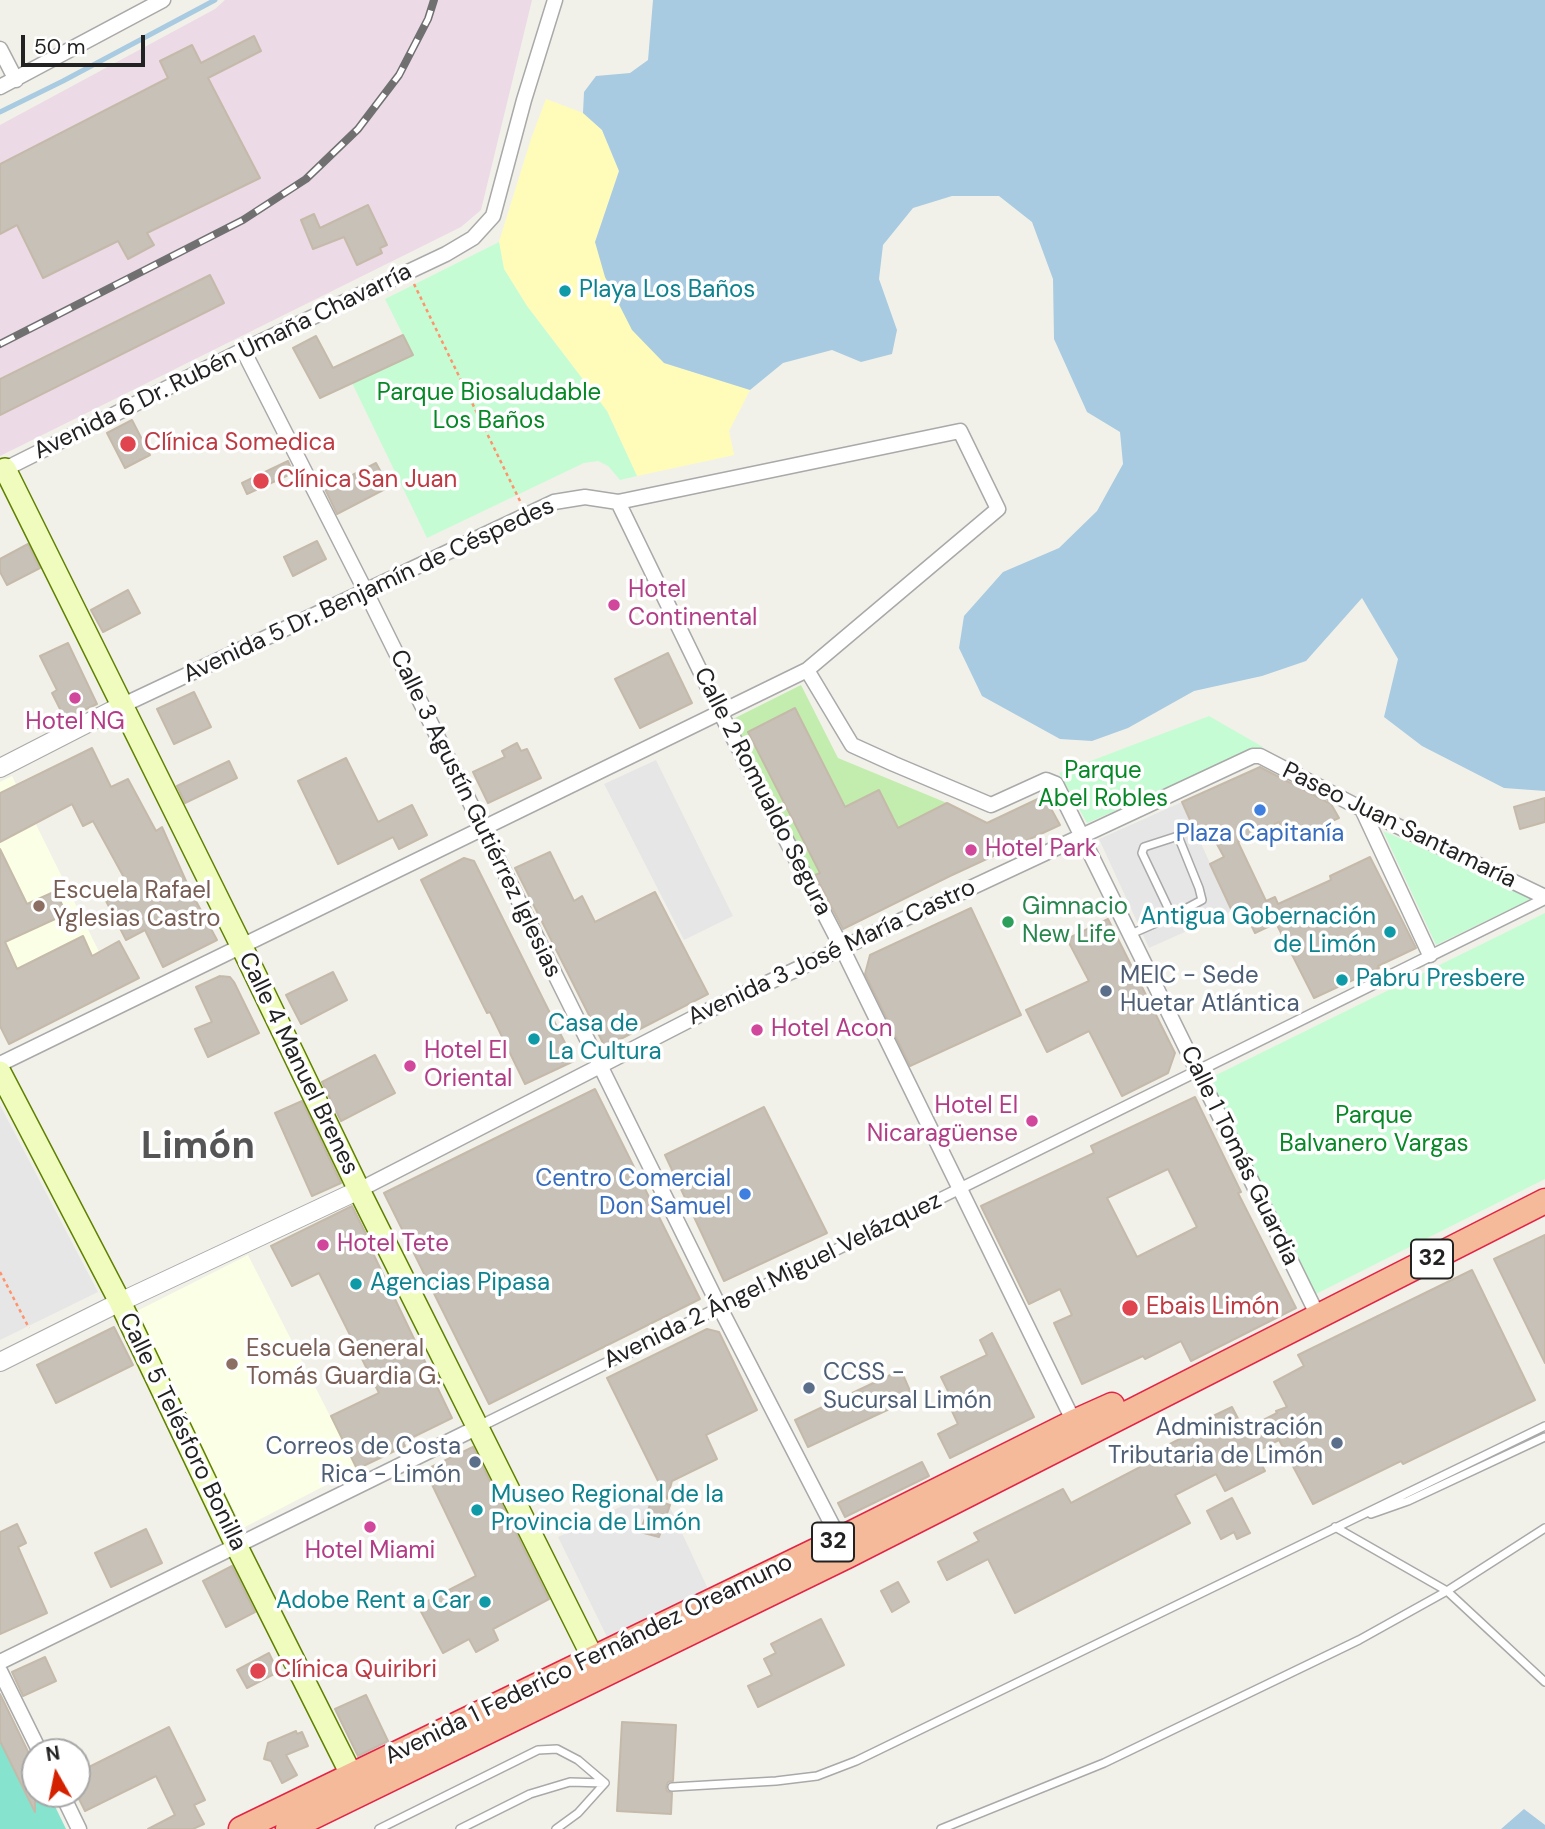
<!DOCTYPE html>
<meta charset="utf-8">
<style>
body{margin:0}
#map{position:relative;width:1545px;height:1829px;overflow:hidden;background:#f2f1e9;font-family:"DM Sans",sans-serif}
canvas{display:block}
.north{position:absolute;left:21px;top:1738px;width:70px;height:70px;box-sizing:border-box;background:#fff;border:2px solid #a7a7a7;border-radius:50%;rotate:351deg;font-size:19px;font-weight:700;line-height:28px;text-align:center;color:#222}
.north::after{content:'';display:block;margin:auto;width:24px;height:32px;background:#d42200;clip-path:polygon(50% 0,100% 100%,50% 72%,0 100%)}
.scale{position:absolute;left:21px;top:35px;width:124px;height:32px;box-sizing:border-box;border:4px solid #222;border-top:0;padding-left:9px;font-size:21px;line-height:24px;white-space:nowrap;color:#222;-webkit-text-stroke:5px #fff;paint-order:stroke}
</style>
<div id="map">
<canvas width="1545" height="1829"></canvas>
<div class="north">N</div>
<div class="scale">50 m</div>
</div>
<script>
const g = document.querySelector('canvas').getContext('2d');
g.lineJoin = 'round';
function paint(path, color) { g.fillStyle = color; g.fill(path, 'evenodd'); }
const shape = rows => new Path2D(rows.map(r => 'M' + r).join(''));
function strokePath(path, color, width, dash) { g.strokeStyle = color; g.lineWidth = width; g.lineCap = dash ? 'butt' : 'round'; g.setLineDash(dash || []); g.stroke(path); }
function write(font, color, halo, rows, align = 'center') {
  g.font = font + ' "DM Sans",sans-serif'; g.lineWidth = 7; g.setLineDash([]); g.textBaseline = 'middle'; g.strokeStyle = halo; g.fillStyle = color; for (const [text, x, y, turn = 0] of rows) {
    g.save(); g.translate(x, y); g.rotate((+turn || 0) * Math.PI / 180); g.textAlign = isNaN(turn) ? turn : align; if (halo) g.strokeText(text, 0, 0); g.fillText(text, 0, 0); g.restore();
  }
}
const industrial = shape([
 [225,0,532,0,481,210,461,227,0,456,0,234,17,225,43,277,153,224,156,229,260,178,191,45,160,61,168,78,0,164,0,125,215,9]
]);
const education = shape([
 [12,776,118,990,9,1044,0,1026,0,782],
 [248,1255,357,1469,243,1528,133,1313]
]);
const grass = shape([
 [801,685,838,758,947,803,898,828,879,790,845,807,795,709,749,732,815,863,850,859,812,877,731,720]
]);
const sand = shape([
 [546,99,583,113,602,130,619,171,595,242,664,363,750,390,729,431,734,455,637,476,607,411,527,306,504,269,499,242,531,139]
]);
const park = shape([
 [499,242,504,269,527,306,607,411,637,476,620,480,608,466,598,461,584,463,427,538,352,383,413,355,385,299],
 [1209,716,1263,747,1087,823,1059,773],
 [1383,831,1536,897,1436,945],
 [1545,913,1545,1179,1316,1294,1210,1078]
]);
const pitch = shape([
 [0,1699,4,1702,35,1766,35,1794,49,1794,66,1829,0,1829]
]);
const parking = shape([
 [656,760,733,916,684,940,604,784],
 [1182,802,1232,911,1149,948,1099,839],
 [0,1105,98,1292,0,1340],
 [661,1487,657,1501,652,1499,640,1531,659,1537,669,1505,708,1589,608,1639,558,1537]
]);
const water = shape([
 [653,0,1545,0,1545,791,1504,788,1422,746,1384,717,1398,659,1362,598,1306,661,1262,676,1194,691,1128,728,1092,741,1060,739,982,696,959,648,964,616,1003,572,1059,548,1097,511,1123,464,1120,432,1087,412,1054,339,1053,279,1032,222,999,196,952,196,913,208,883,245,879,279,897,330,892,354,861,362,832,350,783,363,750,390,664,363,632,330,605,277,595,242,619,171,602,130,583,113,584,92,596,76,630,73,648,60],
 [1524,1809,1545,1825,1545,1829,1501,1829]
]);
const stream = shape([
 [0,112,63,81,215,0]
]);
const building = shape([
 [254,36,261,51,208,78,260,178,147,233,154,245,128,259,118,241,43,278,17,225,0,234,0,164,168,78,160,61,192,45,201,63,254,36],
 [368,205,387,245,380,248,382,253,357,265,344,237,313,249,301,220,314,214,320,228,368,205],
 [210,275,224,303,0,415,0,379,210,275],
 [403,335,413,355,320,398,293,348,316,336,333,368,403,335],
 [132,420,150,455,125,468,107,433,132,420],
 [288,461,293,473,247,494,242,483,288,461],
 [376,463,389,487,337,514,325,489,376,463],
 [317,541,326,559,293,576,284,557,317,541],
 [28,544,40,568,7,585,0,572,0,559,28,544],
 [128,590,140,613,103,632,91,610,128,590],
 [68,643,97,704,65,719,52,693,57,690,40,656,68,643],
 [668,653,692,703,640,728,615,679,668,653],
 [194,692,211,727,174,744,157,709,194,692],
 [795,708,845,807,879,790,898,828,947,803,987,823,1044,796,1060,825,950,876,843,929,815,875,820,873,748,732,795,708],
 [517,743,521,751,527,749,541,778,488,803,473,772,505,757,502,751,517,743],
 [92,748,111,787,128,779,156,831,162,827,190,890,217,940,163,967,145,930,126,940,103,895,127,883,93,821,83,826,72,804,0,842,0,793,92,748],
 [346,758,378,822,412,805,427,835,399,849,393,837,338,864,298,781,346,758],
 [229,761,237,778,185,803,177,786,229,761],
 [1260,767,1331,804,1339,818,1287,840,1279,822,1238,842,1266,901,1275,897,1278,904,1331,880,1330,876,1370,857,1416,948,1378,966,1379,968,1314,998,1276,923,1255,933,1242,906,1232,911,1210,864,1224,857,1212,835,1199,840,1182,802,1260,767],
 [1545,798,1545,822,1520,829,1514,807,1545,798],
 [0,849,27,904,56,891,66,914,5,942,17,969,83,936,92,956,119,941,139,978,9,1044,0,1026,0,849],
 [550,852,574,901,582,896,595,922,655,892,708,994,605,1047,515,868,550,852],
 [464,858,474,861,574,1061,525,1084,490,1012,487,1013,421,880,464,858],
 [971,908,1021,1015,910,1066,865,974,870,955,971,908],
 [1108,919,1175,1053,1168,1073,1122,1096,1089,1031,1047,1052,1026,1010,1089,981,1067,939,1108,919],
 [333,972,347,1000,301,1024,286,995,333,972],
 [220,976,230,977,234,982,259,1033,208,1057,195,1029,212,1022,196,987,220,976],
 [375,1055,395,1093,341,1121,322,1082,375,1055],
 [595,1089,700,1299,489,1404,384,1193,595,1089],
 [1195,1097,1241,1192,1238,1193,1296,1308,1191,1361,1181,1341,1145,1359,1143,1356,1082,1384,1054,1323,1072,1315,1060,1289,1029,1304,981,1206,1094,1153,1091,1146,1195,1097],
 [1168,1169,1197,1227,1137,1257,1107,1198,1168,1169],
 [302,1101,341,1183,312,1196,275,1113,302,1101],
 [764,1107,827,1233,724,1281,665,1155,764,1107],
 [352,1206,372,1246,370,1247,452,1418,403,1442,405,1446,357,1469,331,1416,379,1393,319,1273,292,1286,271,1246,352,1206],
 [1545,1235,1545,1363,1494,1259,1545,1235],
 [1472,1270,1535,1400,1403,1464,1401,1461,1313,1504,1279,1440,1255,1452,1265,1471,1225,1491,1216,1474,1175,1495,1190,1523,1015,1613,988,1559,947,1580,938,1562,979,1541,974,1533,1063,1489,1071,1503,1173,1450,1170,1444,1195,1431,1192,1426,1232,1407,1244,1430,1277,1413,1276,1411,1287,1407,1274,1382,1304,1366,1298,1355,1472,1270],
 [114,1327,133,1365,56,1403,37,1365,114,1327],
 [707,1329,719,1332,757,1410,706,1435,717,1459,672,1481,667,1499,607,1378,707,1329],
 [992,1333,1034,1417,950,1458,938,1434,958,1424,951,1409,956,1407,941,1377,987,1355,980,1340,992,1333],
 [901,1370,913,1398,808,1447,795,1420,901,1370],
 [473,1447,549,1599,493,1629,498,1640,476,1652,469,1639,443,1653,418,1606,476,1576,425,1470,473,1447],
 [922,1462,929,1476,845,1517,838,1503,922,1462],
 [1232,1498,1250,1533,1237,1539,1234,1532,1221,1539,1207,1511,1232,1498],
 [652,1499,670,1505,659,1537,640,1532,652,1499],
 [17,1524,26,1543,18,1547,47,1613,0,1634,0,1532,17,1524],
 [146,1529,162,1563,111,1587,95,1553,146,1529],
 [232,1566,255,1612,226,1627,203,1581,232,1566],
 [898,1582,909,1602,892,1612,881,1591,898,1582],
 [821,1619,844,1665,758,1707,748,1686,772,1675,764,1659,776,1653,771,1644,821,1619],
 [269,1653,278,1672,247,1688,237,1670,269,1653],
 [45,1657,56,1681,23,1696,12,1672,45,1657],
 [0,1694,35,1766,35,1812,0,1741,0,1694],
 [366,1695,388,1741,358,1756,335,1709,366,1695],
 [622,1722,676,1725,673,1781,668,1782,666,1787,667,1791,672,1793,671,1814,617,1811,622,1722],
 [169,1727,205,1800,194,1805,204,1824,193,1829,148,1829,175,1815,156,1776,85,1811,77,1795,77,1773,169,1727],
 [296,1731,297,1734,302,1732,308,1746,286,1755,297,1775,282,1783,271,1761,264,1759,268,1743,296,1731]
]);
const path = shape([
 [414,284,520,501],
 [0,1272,29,1328]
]);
const service = shape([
 [1131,934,1172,916,1202,900,1199,888,1178,836,1144,847,1142,853,1172,916],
 [1371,1514,1408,1501,1545,1437],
 [1335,1527,1447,1591,1545,1682],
 [672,1787,776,1781,817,1776,856,1761,1545,1426],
 [379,1829,538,1750,557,1749,578,1760,605,1783],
 [460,1829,530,1794,570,1782,604,1783],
 [556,1829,578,1813,605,1783],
 [941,1829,1104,1763,1359,1640,1447,1591,1545,1528]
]);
const pedestrian = shape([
 [478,1427,1545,899]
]);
const minor = shape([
 [0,49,16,80],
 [0,87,163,0],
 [243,350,365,590,719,1306,842,1544],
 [5,469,243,350,446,254,473,238,493,216,524,100,555,0],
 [618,502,721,714,842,948,1076,1426],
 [807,670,852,745,894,764,991,805,1046,780,1056,784,1318,1316],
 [1362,809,1430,955],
 [0,1064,807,670,998,509,960,431,618,502,585,497,554,502,121,706],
 [359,1190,703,1013,1253,756,1260,756,1362,809,1545,897],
 [0,1662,478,1427],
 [0,1671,40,1752],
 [62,1794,79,1829]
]);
const tertiary = shape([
 [0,768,121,706],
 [0,1362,120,1302,359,1190]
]);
const secondary = shape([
 [0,471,5,469,241,945,359,1190,593,1658],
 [0,1072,120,1302,237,1547,359,1790]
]);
const trunk = shape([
 [241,1829,840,1539,1074,1422,1112,1405],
 [288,1829,847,1556,1545,1201]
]);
const rail = shape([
 [0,344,243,220,306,179,358,129,399,75,428,19,434,0]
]);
const markers = [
 [565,291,7,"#0f9aa8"],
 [128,444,9,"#e0444e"],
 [261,481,9,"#e0444e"],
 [614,605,7,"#d1479c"],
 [75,698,7,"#d1479c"],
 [1260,810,7,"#3f7fe0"],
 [971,850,7,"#d1479c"],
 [39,906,7,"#8d6e63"],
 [1008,922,7,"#2e9e5b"],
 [1390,932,7,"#0f9aa8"],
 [1342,980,7,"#0f9aa8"],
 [1106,991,7,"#5c6f8a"],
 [757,1030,7,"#d1479c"],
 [534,1039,7,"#0f9aa8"],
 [410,1066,7,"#d1479c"],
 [1032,1121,7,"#d1479c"],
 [745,1194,7,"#3f7fe0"],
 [323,1245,7,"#d1479c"],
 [356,1284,7,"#0f9aa8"],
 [1130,1308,9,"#e0444e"],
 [232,1364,7,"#8d6e63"],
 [809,1388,7,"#5c6f8a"],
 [1337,1443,7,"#5c6f8a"],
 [475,1462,7,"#5c6f8a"],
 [477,1510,7,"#0f9aa8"],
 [370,1527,7,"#d1479c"],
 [485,1602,7,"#0f9aa8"],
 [258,1671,9,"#e0444e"]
];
const shields = [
 [1432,1259,42],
 [833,1542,42]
];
const shieldNames = [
 ["32",1432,1259],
 ["32",833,1542]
];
const cultureNames = [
 ["Playa Los Baños",579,291],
 ["Antigua Gobernación",1376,918,"right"],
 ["de Limón",1376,946,"right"],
 ["Pabru Presbere",1356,980],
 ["Casa de",548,1025],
 ["La Cultura",548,1053],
 ["Agencias Pipasa",370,1284],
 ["Museo Regional de la",491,1496],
 ["Provincia de Limón",491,1524],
 ["Adobe Rent a Car",471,1602,"right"]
];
const streetNames = [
 ["Avenida 6 Dr. Rubén Umaña Chavarría",223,362,-26],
 ["Avenida 5 Dr. Benjamín de Céspedes",369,591,-25],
 ["Calle 2 Romualdo Segura",762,792,63],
 ["Calle 3 Agustín Gutiérrez Iglesias",475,814,64],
 ["Paseo Juan Santamaría",1399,826,26],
 ["Avenida 3 José María Castro",832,953,-25],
 ["Calle 4 Manuel Brenes",298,1064,64],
 ["Calle 1 Tomás Guardia",1239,1156,64],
 ["Avenida 2 Ángel Miguel Velázquez",773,1281,-26],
 ["Calle 5 Telésforo Bonilla",182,1432,64],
 ["Avenida 1 Federico Fernández Oreamuno",589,1660,-26]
];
const parkNames = [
 ["Parque Biosaludable",489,394],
 ["Los Baños",489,422],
 ["Parque",1103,772],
 ["Abel Robles",1103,800],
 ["Parque",1374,1117],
 ["Balvanero Vargas",1374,1145]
];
const healthNames = [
 ["Clínica Somedica",144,444],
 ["Clínica San Juan",277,481],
 ["Ebais Limón",1146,1308],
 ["Clínica Quiribri",274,1671]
];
const hotelNames = [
 ["Hotel",628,591],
 ["Continental",628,619],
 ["Hotel NG",75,723,"center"],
 ["Hotel Park",985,850],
 ["Hotel Acon",771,1030],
 ["Hotel El",424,1052],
 ["Oriental",424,1080],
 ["Hotel El",1018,1107,"right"],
 ["Nicaragüense",1018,1135,"right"],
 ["Hotel Tete",337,1245],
 ["Hotel Miami",370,1552,"center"]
];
const shopNames = [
 ["Plaza Capitanía",1260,835],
 ["Centro Comercial",731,1180,"right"],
 ["Don Samuel",731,1208,"right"]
];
const educationNames = [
 ["Escuela Rafael",53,892],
 ["Yglesias Castro",53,920],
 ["Escuela General",246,1350],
 ["Tomás Guardia G.",246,1378]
];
const leisureNames = [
 ["Gimnacio",1022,908],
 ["New Life",1022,936]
];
const serviceNames = [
 ["MEIC - Sede",1120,977],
 ["Huetar Atlántica",1120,1005],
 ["CCSS -",823,1374],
 ["Sucursal Limón",823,1402],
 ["Administración",1323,1429,"right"],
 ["Tributaria de Limón",1323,1457,"right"],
 ["Correos de Costa",461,1448,"right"],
 ["Rica - Limón",461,1476,"right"]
];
const townNames = [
 ["Limón",198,1148]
];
paint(industrial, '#ecdae6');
paint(education, '#fbffe5');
paint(grass, '#c3edae');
paint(sand, '#fffcba');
paint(park, '#c6fcd3');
paint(pitch, '#85e3ce');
paint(parking, '#e6e6e6');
paint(water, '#a8cbe1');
strokePath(stream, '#a8cbe1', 5);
paint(building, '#c8c1b7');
strokePath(building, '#c5baaa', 2);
strokePath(service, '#a9a9a9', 10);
strokePath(pedestrian, '#a9a9a9', 13);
strokePath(minor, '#a9a9a9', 17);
strokePath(tertiary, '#a9a9a9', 20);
strokePath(secondary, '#5f8100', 24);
strokePath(trunk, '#e32346', 27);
strokePath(path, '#ff936d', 2.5, [3.5, 3.5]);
strokePath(service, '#fff', 7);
strokePath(pedestrian, '#fff', 10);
strokePath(minor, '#fff', 14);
strokePath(tertiary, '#fff', 18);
strokePath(secondary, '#effcbd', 21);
strokePath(trunk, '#f5ba99', 24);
strokePath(rail, '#707070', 8);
strokePath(rail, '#fff', 5, [16]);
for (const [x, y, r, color] of markers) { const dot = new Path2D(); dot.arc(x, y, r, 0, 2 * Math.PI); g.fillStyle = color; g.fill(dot); strokePath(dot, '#fff', 2.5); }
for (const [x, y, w] of shields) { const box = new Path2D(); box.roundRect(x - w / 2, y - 19.5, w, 39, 5); g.fillStyle = '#fff'; g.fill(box); strokePath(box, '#222', 2); }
write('bold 23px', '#222', null, shieldNames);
write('24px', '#0d838f', '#fff', cultureNames, 'left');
write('24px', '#222', '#fff', streetNames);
write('24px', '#078827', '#fff', parkNames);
write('24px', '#be3a42', '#fff', healthNames, 'left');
write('24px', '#b23c85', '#fff', hotelNames, 'left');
write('24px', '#366cbe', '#fff', shopNames);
write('24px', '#785e54', '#fff', educationNames, 'left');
write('24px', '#27864d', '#fff', leisureNames, 'left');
write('24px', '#4e5e75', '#fff', serviceNames, 'left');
write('bold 38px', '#555', '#fff', townNames);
</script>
